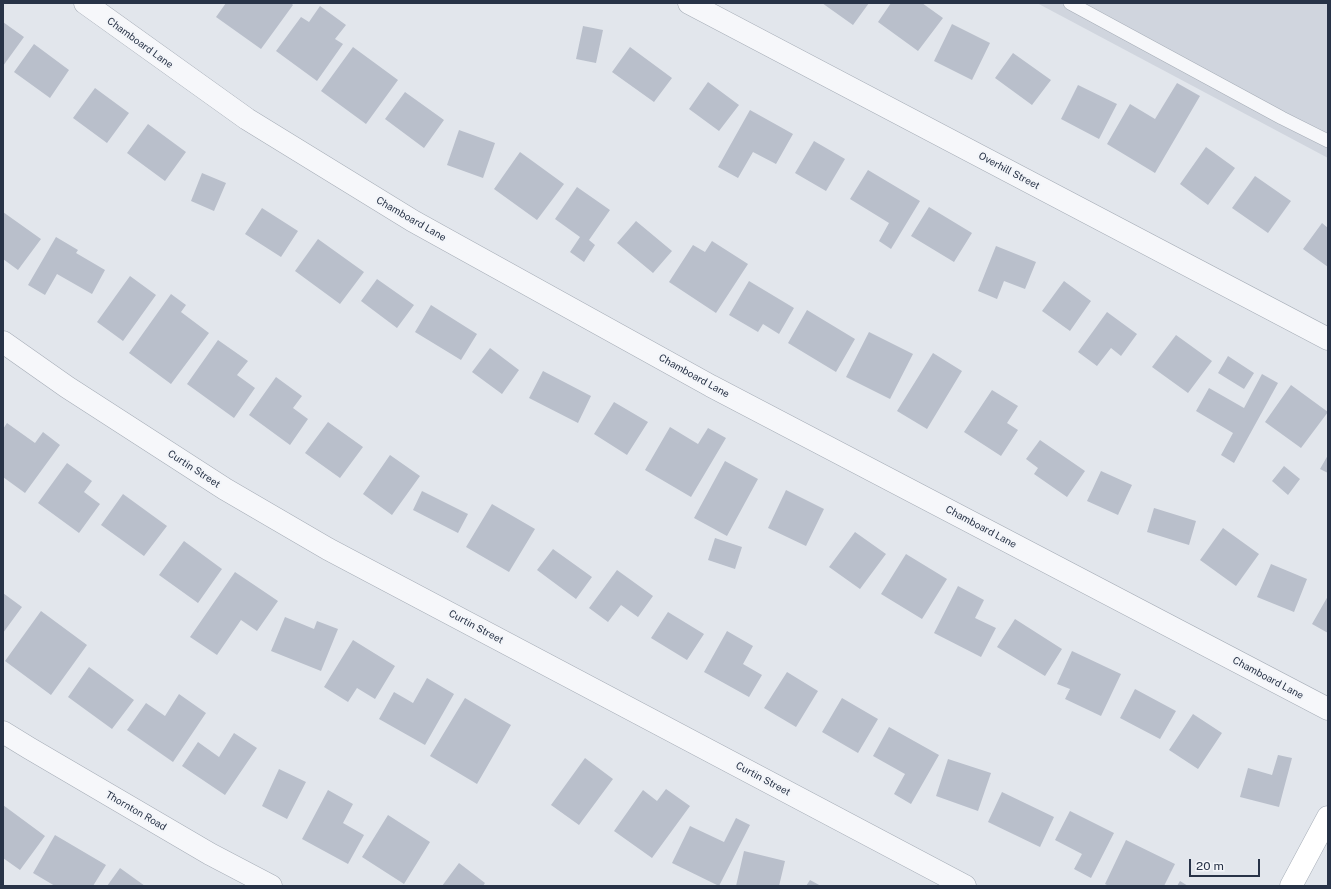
<!DOCTYPE html>
<style>
body{margin:0}
#map{position:relative;width:1331px;height:889px;overflow:hidden;background:#e2e6ec;font-family:"Public Sans",sans-serif}
canvas{display:block}
.frame{position:absolute;inset:0;border:4px solid #283347;pointer-events:none}
.scale{position:absolute;left:1189px;top:859px;width:71px;height:18px;box-sizing:border-box;border:2px solid #283347;border-top:0;padding-left:5px;font-size:12px;line-height:14px;white-space:nowrap;color:#283347;-webkit-text-stroke:3px #f3f5f9;paint-order:stroke}
</style>
<div id="map">
<canvas width="1331" height="889"></canvas>
<div class="frame"></div>
<div class="scale">20 m</div>
</div>
<script>
const g = document.querySelector('canvas').getContext('2d');
g.lineJoin = 'round';
function paint(path, color) { g.fillStyle = color; g.fill(path, 'evenodd'); }
const shape = rows => new Path2D(rows.map(r => 'M' + r).join(''));
function strokePath(path, color, width, dash) { g.strokeStyle = color; g.lineWidth = width; g.lineCap = dash ? 'butt' : 'round'; g.setLineDash(dash || []); g.stroke(path); }
function write(font, color, halo, rows, align = 'center') {
  g.font = font + ' "Public Sans",sans-serif'; g.lineWidth = 4; g.setLineDash([]); g.textBaseline = 'middle'; g.strokeStyle = halo; g.fillStyle = color; for (const [text, x, y, turn = 0] of rows) {
    g.save(); g.translate(x, y); g.rotate((+turn || 0) * Math.PI / 180); g.textAlign = isNaN(turn) ? turn : align; if (halo) g.strokeText(text, 0, 0); g.fillText(text, 0, 0); g.restore();
  }
}
const built = shape([
 [1037,3,1328,3,1328,158]
]);
const building = shape([
 [226,3,291,3,293,5,261,49,216,17],
 [822,3,869,3,853,25],
 [891,3,922,3,943,18,918,51,878,22],
 [320,6,346,25,335,39,343,44,317,81,276,51,301,17,309,22],
 [3,22,24,37,3,66],
 [952,24,990,43,972,80,934,61],
 [583,26,603,30,596,63,576,59],
 [34,44,69,70,50,98,14,72],
 [353,47,398,80,366,124,321,91],
 [630,47,672,78,654,102,612,72],
 [1013,53,1051,80,1032,105,995,78],
 [708,82,739,105,719,131,689,109],
 [1177,83,1200,96,1155,173,1107,144,1130,104,1155,119],
 [1078,85,1117,104,1099,139,1061,119],
 [95,88,129,113,107,143,73,118],
 [405,92,444,120,424,148,385,119],
 [750,110,793,134,776,164,753,152,738,178,718,167],
 [148,124,186,152,165,181,127,153],
 [459,130,495,143,483,178,447,165],
 [814,141,845,159,826,191,795,173],
 [1206,147,1235,168,1208,205,1180,184],
 [520,152,564,184,537,220,494,189],
 [868,170,920,201,891,249,879,241,889,223,850,199],
 [202,173,226,183,214,211,191,201],
 [1255,176,1291,201,1268,233,1232,208],
 [577,187,610,210,589,240,595,245,584,262,570,252,580,237,555,219],
 [929,207,972,233,954,262,911,236],
 [262,208,298,231,281,257,245,234],
 [3,212,41,239,18,270,3,259],
 [636,221,672,251,653,273,617,243],
 [1322,223,1328,228,1328,267,1303,249],
 [56,237,78,250,76,253,105,270,92,294,57,274,45,295,28,285],
 [318,239,364,272,340,304,295,271],
 [712,241,748,264,716,313,669,282,693,245,705,252],
 [996,246,1036,262,1025,289,1004,281,997,299,978,291],
 [130,276,156,295,123,341,97,322],
 [377,279,414,305,397,328,361,301],
 [749,281,794,308,779,334,763,324,758,332,729,315],
 [1064,281,1091,301,1070,331,1042,311],
 [171,294,186,305,181,312,209,333,171,384,129,353],
 [431,305,477,334,461,360,415,332],
 [807,310,855,339,836,372,788,343],
 [1107,312,1137,334,1121,356,1111,348,1097,366,1078,352],
 [869,332,913,354,890,399,846,377],
 [1176,335,1212,361,1188,393,1152,367],
 [218,340,248,361,237,375,255,388,234,418,187,384],
 [490,348,519,370,502,394,472,372],
 [933,353,962,371,927,429,897,411],
 [1228,356,1254,373,1244,389,1218,373],
 [543,371,591,396,578,423,529,398],
 [1262,374,1278,383,1234,463,1221,455,1233,433,1196,411,1209,388,1244,408],
 [276,377,302,396,293,408,308,419,290,445,249,415],
 [1291,385,1328,412,1301,448,1265,422],
 [992,390,1018,406,1007,423,1018,430,1001,456,964,432],
 [614,402,648,422,627,455,594,434],
 [328,422,363,447,340,478,305,453],
 [7,423,35,443,43,432,60,445,25,493,3,477,3,429],
 [670,427,698,444,708,428,726,438,691,497,645,470],
 [1040,440,1085,471,1067,497,1034,474,1038,468,1026,459],
 [390,455,420,476,392,515,363,494],
 [1328,455,1328,473,1320,469],
 [725,461,758,479,727,536,694,518],
 [67,463,92,481,84,492,100,504,79,533,38,503],
 [1284,466,1300,479,1288,495,1272,481],
 [1101,471,1132,485,1118,515,1087,501],
 [786,490,824,509,806,546,768,528],
 [422,491,468,514,458,533,413,510],
 [123,494,167,526,144,556,101,525],
 [492,504,535,529,509,572,466,547],
 [1154,508,1196,521,1189,545,1147,532],
 [1223,528,1259,554,1236,586,1200,560],
 [855,532,886,554,860,589,829,567],
 [715,538,742,547,735,569,708,560],
 [184,541,222,569,198,603,159,575],
 [553,549,592,577,576,599,537,570],
 [906,554,947,579,922,619,881,594],
 [1271,564,1307,579,1294,612,1257,597],
 [617,570,653,596,638,617,621,605,608,622,589,608],
 [235,572,278,601,257,631,241,620,217,655,190,637],
 [958,586,984,600,975,618,996,628,981,657,934,633],
 [3,593,22,607,3,633],
 [1328,596,1328,633,1312,624],
 [41,611,87,645,51,695,5,661],
 [668,612,704,634,687,660,651,638],
 [285,617,314,629,317,621,338,629,321,671,271,651],
 [1015,619,1062,649,1045,676,997,647],
 [727,631,753,646,743,664,762,675,749,697,704,672],
 [353,640,395,666,375,699,357,688,348,702,324,687],
 [1072,651,1121,674,1101,716,1065,699,1070,689,1057,684],
 [89,667,134,700,112,729,68,697],
 [787,672,818,691,796,727,764,708],
 [427,678,454,694,425,745,379,719,394,692,413,703],
 [1135,689,1176,711,1160,739,1120,718],
 [179,694,206,713,173,762,127,730,146,703,165,716],
 [465,698,511,725,477,784,430,756],
 [842,698,878,719,858,753,822,732],
 [1193,714,1222,733,1198,769,1169,750],
 [889,727,939,755,911,804,894,794,905,774,873,756],
 [234,733,257,748,225,795,182,766,198,742,219,757],
 [1278,755,1292,758,1279,807,1240,797,1248,768,1272,775],
 [585,758,613,779,579,825,551,805],
 [948,759,991,773,978,811,936,796],
 [279,769,306,782,287,819,262,806],
 [666,789,690,806,652,858,614,831,643,790,657,801],
 [328,790,353,804,343,823,364,835,348,864,302,839],
 [1002,792,1054,817,1040,847,988,822],
 [3,805,45,836,20,870,3,858],
 [1070,811,1114,833,1091,878,1074,869,1082,854,1055,840],
 [388,815,430,842,404,884,362,857],
 [736,818,750,825,719,886,672,863,690,826,724,842],
 [55,835,106,865,93,886,55,886,33,873],
 [1126,840,1175,864,1164,886,1109,886,1105,884],
 [744,851,785,861,779,886,736,886],
 [459,863,485,883,483,886,442,886],
 [120,868,145,886,107,886],
 [810,880,821,886,806,886],
 [1180,881,1188,886,1177,886]
]);
const lane = shape([
 [1070,3,1282,118,1328,141]
]);
const street = shape([
 [85,3,247,119,413,221,711,386,1328,709],
 [689,3,1328,339],
 [3,342,67,387,225,489,328,549,965,886],
 [3,732,29,748,210,854,271,886]
]);
const secondary = shape([
 [1291,886,1328,817]
]);
const streetNames = [
 ["Chamboard Lane",140,43,36],
 ["Overhill Street",1009,171,28],
 ["Chamboard Lane",411,219,30],
 ["Chamboard Lane",694,376,29],
 ["Curtin Street",194,469,33],
 ["Chamboard Lane",981,527,28],
 ["Curtin Street",476,627,28],
 ["Chamboard Lane",1268,678,28],
 ["Curtin Street",763,779,28],
 ["Thornton Road",136,811,30]
];
paint(built, '#d0d5de');
paint(building, '#b9bfcb');
strokePath(lane, '#a6adb7', 14);
strokePath(street, '#a6adb7', 23);
strokePath(secondary, '#a6adb7', 23);
strokePath(lane, '#f6f7fa', 13);
strokePath(street, '#f6f7fa', 22);
strokePath(secondary, '#fff', 22);
write('10px', '#283347', '#f3f5f9', streetNames);
</script>
